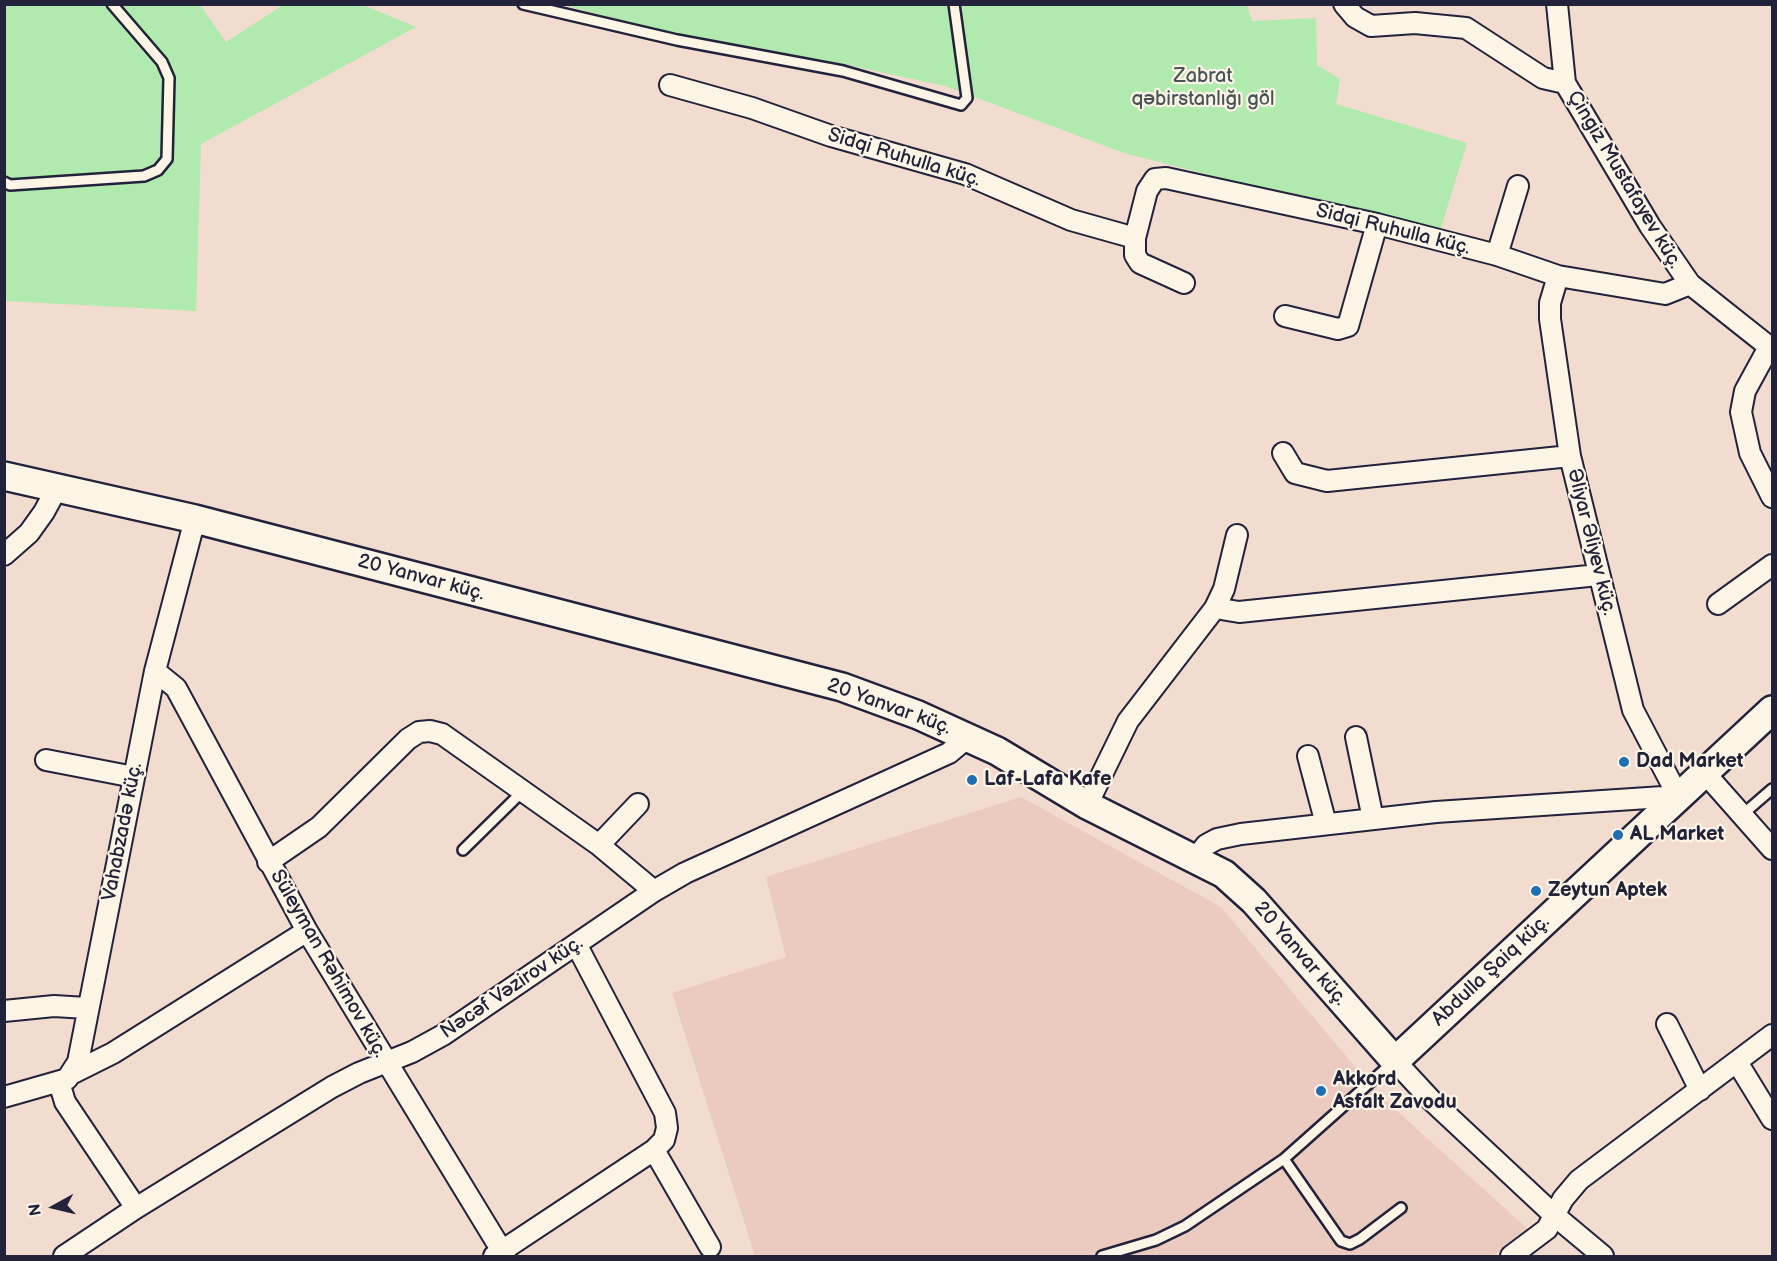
<!DOCTYPE html>
<meta charset="utf-8">
<style>
body{margin:0}
#map{position:relative;width:1777px;height:1261px;overflow:hidden;background:#f2dccf;font-family:"Balsamiq Sans",sans-serif}
canvas{display:block}
.frame{position:absolute;inset:0;border:6px solid #22223b;pointer-events:none}
.north{position:absolute;left:24px;top:1177px;width:60px;height:60px;-webkit-text-stroke:4px #fcf5e5;paint-order:stroke;rotate:262deg;font-size:16px;font-weight:700;line-height:24px;text-align:center;color:#22223b}
.north::after{content:'';display:block;margin:auto;width:21px;height:27px;background:#22223b;clip-path:polygon(50% 0,100% 100%,50% 72%,0 100%)}
</style>
<div id="map">
<canvas width="1777" height="1261"></canvas>
<div class="frame"></div>
<div class="north">N</div>
</div>
<script>
const g = document.querySelector('canvas').getContext('2d');
g.lineJoin = 'round';
function paint(path, color) { g.fillStyle = color; g.fill(path, 'evenodd'); }
const shape = rows => new Path2D(rows.map(r => 'M' + r).join(''));
function strokePath(path, color, width, dash) { g.strokeStyle = color; g.lineWidth = width; g.lineCap = dash ? 'butt' : 'round'; g.setLineDash(dash || []); g.stroke(path); }
function write(font, color, halo, rows, align = 'center') {
  g.font = font + ' "Balsamiq Sans",sans-serif'; g.lineWidth = 4.5; g.setLineDash([]); g.textBaseline = 'middle'; g.strokeStyle = halo; g.fillStyle = color; for (const [text, x, y, turn = 0] of rows) {
    g.save(); g.translate(x, y); g.rotate((+turn || 0) * Math.PI / 180); g.textAlign = isNaN(turn) ? turn : align; if (halo) g.strokeText(text, 0, 0); g.fillText(text, 0, 0); g.restore();
  }
}
const built = shape([
 [1021,797,1221,907,1376,1092,1530,1231,1492,1256,755,1256,672,993,786,957,766,877]
]);
const green = shape([
 [4,5,200,5,226,42,283,5,363,5,416,27,201,144,196,311,5,301],
 [563,5,1247,5,1252,21,1316,18,1317,65,1340,79,1336,104,1467,143,1439,234,1124,153,945,86,848,65,671,33]
]);
const lane = shape([
 [523,4,677,40,843,71,961,105,967,98,954,4],
 [4,182,10,185,144,176,158,170,167,159,169,78,162,62,112,4],
 [1742,815,1772,789],
 [463,850,523,791],
 [1284,1159,1341,1241,1350,1244,1360,1239,1401,1208],
 [1102,1256,1156,1240,1185,1226,1219,1203,1284,1159,1393,1062]
]);
const street = shape([
 [1344,4,1355,17,1371,26,1415,23,1466,28,1543,78,1565,83],
 [1557,4,1565,83,1650,226,1690,284,1772,349],
 [670,85,752,108,831,136,965,174,1071,220,1135,238,1147,191,1155,179,1166,178,1377,224,1497,255,1558,276,1665,294,1690,284],
 [1135,238,1135,255,1140,263,1184,283],
 [1497,255,1518,186],
 [1285,316,1338,329,1348,326,1377,224],
 [1769,347,1745,391,1741,412,1750,453,1772,497],
 [1283,453,1295,473,1327,481,1570,456],
 [4,555,29,533,44,512,57,488],
 [1718,604,1772,565],
 [1215,608,1239,612,1598,575],
 [155,671,176,688,307,931,505,1256],
 [1356,737,1373,819],
 [1308,756,1326,824],
 [46,760,134,777],
 [1704,772,1772,849],
 [1087,805,1128,721,1215,608,1224,589,1237,535],
 [599,845,638,804],
 [1196,858,1206,845,1217,839,1241,834,1436,812,1678,796,1633,710,1570,456,1550,319,1550,303,1558,276],
 [268,862,319,827,408,739,419,732,430,731,442,734,599,845,654,891],
 [4,1011,54,1006,87,1008],
 [1667,1024,1700,1090],
 [1395,1061,1432,1101,1554,1215,1603,1256],
 [1737,1062,1772,1119],
 [73,1073,113,1053,307,931],
 [59,1082,65,1102,136,1208],
 [4,1097,67,1079,78,1062,155,671,195,519],
 [654,1150,710,1247],
 [64,1256,136,1208,332,1087,359,1073,412,1052,443,1035,654,891,685,873,949,753,968,737],
 [494,1256,654,1150,664,1140,667,1128,665,1113,576,944],
 [1511,1256,1547,1229,1563,1199,1579,1180,1772,1035]
]);
const secondary = shape([
 [4,476,195,519,842,687,918,715,997,751,1087,805,1224,874,1254,901,1395,1061,1772,710]
]);
const markers = [
 [1624,762,6,"#1f6fb2"],
 [972,780,6,"#1f6fb2"],
 [1618,835,6,"#1f6fb2"],
 [1536,891,6,"#1f6fb2"],
 [1321,1091,6,"#1f6fb2"]
];
const parkNames = [
 ["Zabrat",1203,77],
 ["qəbirstanlığı göl",1203,100]
];
const streetNames = [
 ["Sidqi Ruhulla küç.",904,158,17],
 ["Çingiz Mustafayev küç.",1624,180,59],
 ["Sidqi Ruhulla küç.",1393,230,14],
 ["Əliyar Əliyev küç.",1591,542,76],
 ["20 Yanvar küç.",421,578,15],
 ["20 Yanvar küç.",889,707,20],
 ["Vahabzadə küç.",123,832,-79],
 ["20 Yanvar küç.",1300,954,49],
 ["Süleyman Rəhimov küç.",328,964,60],
 ["Abdulla Şaiq küç.",1491,971,-43],
 ["Nəcəf Vəzirov küç.",512,988,-34]
];
const poiNames = [
 ["Dad Market",1636,762],
 ["Laf-Lafa Kafe",984,780],
 ["AL Market",1630,835],
 ["Zeytun Aptek",1548,891],
 ["Akkord",1333,1080],
 ["Asfalt Zavodu",1333,1103]
];
paint(built, '#ebcac0');
paint(green, '#b1eaae');
strokePath(lane, '#22223b', 14);
strokePath(street, '#22223b', 24);
strokePath(secondary, '#22223b', 32);
strokePath(lane, '#fcf5e5', 9);
strokePath(street, '#fcf5e5', 20);
strokePath(secondary, '#fcf5e5', 27);
for (const [x, y, r, color] of markers) { const dot = new Path2D(); dot.arc(x, y, r, 0, 2 * Math.PI); g.fillStyle = color; g.fill(dot); strokePath(dot, '#fcf5e5', 2); }
write('20px', '#465458', '#fcf5e5', parkNames);
write('20px', '#22223b', '#fcf5e5', streetNames);
write('bold 20px', '#22223b', '#fcf5e5', poiNames, 'left');
</script>
